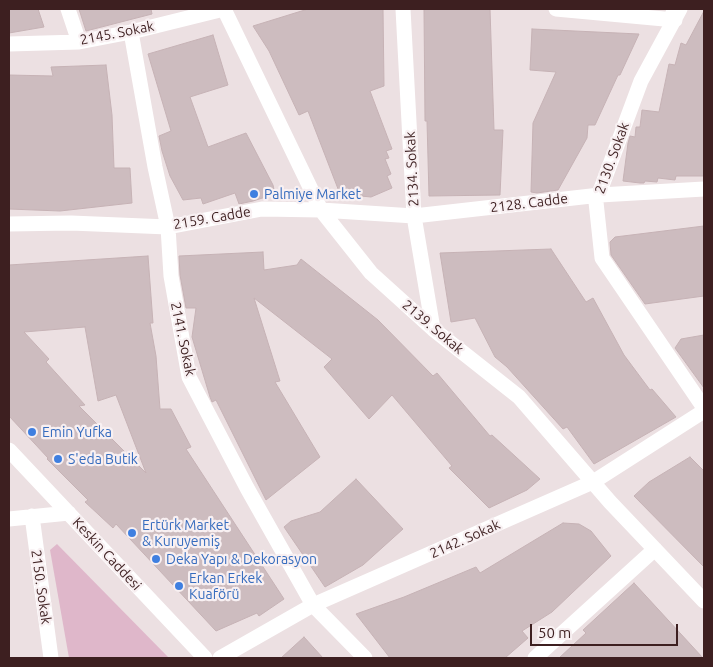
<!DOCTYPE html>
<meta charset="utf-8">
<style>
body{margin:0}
#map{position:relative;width:713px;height:667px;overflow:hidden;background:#ece0e2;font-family:Ubuntu,sans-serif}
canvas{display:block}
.frame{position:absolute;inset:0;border:10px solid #3d1f20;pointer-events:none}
.scale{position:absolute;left:530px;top:624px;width:148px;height:22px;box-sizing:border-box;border:2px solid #3d1f20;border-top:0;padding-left:6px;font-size:15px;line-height:18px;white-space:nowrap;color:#3d1f20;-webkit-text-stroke:4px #f8f0f2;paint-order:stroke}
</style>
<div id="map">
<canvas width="713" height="667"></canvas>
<div class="frame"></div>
<div class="scale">50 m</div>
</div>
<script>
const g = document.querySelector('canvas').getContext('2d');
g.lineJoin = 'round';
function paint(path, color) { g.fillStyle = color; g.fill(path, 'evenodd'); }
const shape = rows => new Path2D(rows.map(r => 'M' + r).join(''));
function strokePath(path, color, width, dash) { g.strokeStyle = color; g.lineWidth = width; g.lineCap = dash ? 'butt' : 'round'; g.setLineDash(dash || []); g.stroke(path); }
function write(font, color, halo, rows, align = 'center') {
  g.font = font + ' Ubuntu,sans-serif'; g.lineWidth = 4.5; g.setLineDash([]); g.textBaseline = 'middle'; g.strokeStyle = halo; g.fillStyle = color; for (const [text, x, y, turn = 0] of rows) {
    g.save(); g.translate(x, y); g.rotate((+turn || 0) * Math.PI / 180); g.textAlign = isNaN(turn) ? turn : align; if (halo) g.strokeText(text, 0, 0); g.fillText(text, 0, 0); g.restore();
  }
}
const green = shape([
 [57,544,169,658,69,658,50,550]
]);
const building = shape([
 [9,9,38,9,44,27,9,33,9,9],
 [79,9,151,9,152,14,86,31,79,9],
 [308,9,383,9,384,86,370,91,392,149,386,151,389,158,385,159,391,174,387,176,392,188,371,197,340,194,308,111,299,115,269,51,253,26,308,9],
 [424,9,490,9,494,130,503,130,500,195,429,196,427,121,425,121,424,9],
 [704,11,704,176,676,176,675,180,658,178,657,182,645,181,644,183,640,183,623,181,628,143,630,136,635,137,636,127,640,127,642,110,659,112,669,64,675,65,681,43,686,45,704,11],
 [532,29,639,34,620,75,618,75,595,125,588,125,587,138,558,190,537,193,531,192,533,123,556,72,530,70,532,29],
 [213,35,228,85,190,97,208,147,246,133,273,185,275,194,253,201,239,204,235,193,203,204,201,198,183,200,170,176,162,151,159,136,171,131,148,54,213,35],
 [106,65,112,115,114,168,130,168,132,203,60,211,9,209,9,75,53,76,51,67,106,65],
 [704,226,704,296,645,304,611,255,610,242,615,237,704,226],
 [551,249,586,302,593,298,624,355,650,390,652,389,676,417,594,464,567,427,563,429,507,367,495,357,475,318,451,322,440,253,551,249],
 [263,252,264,270,297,265,301,259,378,320,433,376,437,373,490,436,492,435,540,479,527,490,489,508,449,468,452,466,392,395,369,419,324,367,332,359,254,298,280,381,275,382,320,457,266,500,216,400,212,402,210,397,192,337,196,308,186,308,180,275,179,256,263,252],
 [148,256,153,323,150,323,156,356,160,409,171,409,191,447,186,449,284,599,259,616,257,613,216,631,116,524,113,528,85,502,88,500,47,459,48,458,9,416,9,265,148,256],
 [85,327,98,401,116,395,146,473,79,406,85,405,46,362,49,359,24,332,85,327],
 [704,335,704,388,675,348,681,339,704,335],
 [690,457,704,471,704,567,634,496,649,482,690,457],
 [356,479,403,529,363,565,325,587,284,527,291,521,320,512,356,479],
 [563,523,579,524,591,531,611,556,552,612,522,631,528,638,505,658,390,658,356,614,404,597,476,567,480,573,563,523],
 [634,583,703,658,559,658,586,633,583,630,634,583],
 [304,637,323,658,281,658,304,637]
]);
const minor = shape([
 [68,9,79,42],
 [403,9,414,216,433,329],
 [556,9,675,20,673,13],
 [680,9,641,81,596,202,602,258,704,408],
 [131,32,155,167,168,227,171,276,189,377,247,488,313,605,365,658],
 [9,44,79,42,131,32,224,9,321,210,371,273,433,329,519,397,610,502,704,601],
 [9,224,71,223,168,227,262,209,321,210,414,216,600,195,704,189],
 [9,450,205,658],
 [32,516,51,658],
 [9,519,69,513],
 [220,658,313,605,593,482,704,411],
 [535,658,655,549]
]);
const markers = [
 [254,194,5,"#3f7fe0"],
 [32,432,5,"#3f7fe0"],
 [58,459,5,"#3f7fe0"],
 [132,533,5,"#3f7fe0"],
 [156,559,5,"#3f7fe0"],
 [179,586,5,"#3f7fe0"]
];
const streetNames = [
 ["2145. Sokak",117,33,-11],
 ["2130. Sokak",612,158,-70],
 ["2134. Sokak",412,169,-93],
 ["2128. Cadde",529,203,-7],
 ["2159. Cadde",212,218,-10],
 ["2139. Sokak",433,327,40],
 ["2141. Sokak",183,339,78],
 ["2142. Sokak",465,539,-24],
 ["Keskin Caddesi",107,554,47],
 ["2150. Sokak",41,587,82]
];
const shopNames = [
 ["Palmiye Market",264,194],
 ["Emin Yufka",42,432],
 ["S'eda Butik",68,459],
 ["Ertürk Market",142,525],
 ["& Kuruyemiş",142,541],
 ["Deka Yapı & Dekorasyon",166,559],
 ["Erkan Erkek",189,578],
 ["Kuaförü",189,594]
];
paint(green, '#dfb7ca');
paint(building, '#cdbcbf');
strokePath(building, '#c6b2b5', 1);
strokePath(minor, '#fff', 15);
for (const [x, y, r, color] of markers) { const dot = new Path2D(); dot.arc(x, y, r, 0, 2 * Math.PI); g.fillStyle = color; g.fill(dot); strokePath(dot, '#f8f0f2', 2); }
write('14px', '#3d1f20', '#f8f0f2', streetNames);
write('14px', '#366cbe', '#f8f0f2', shopNames, 'left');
</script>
